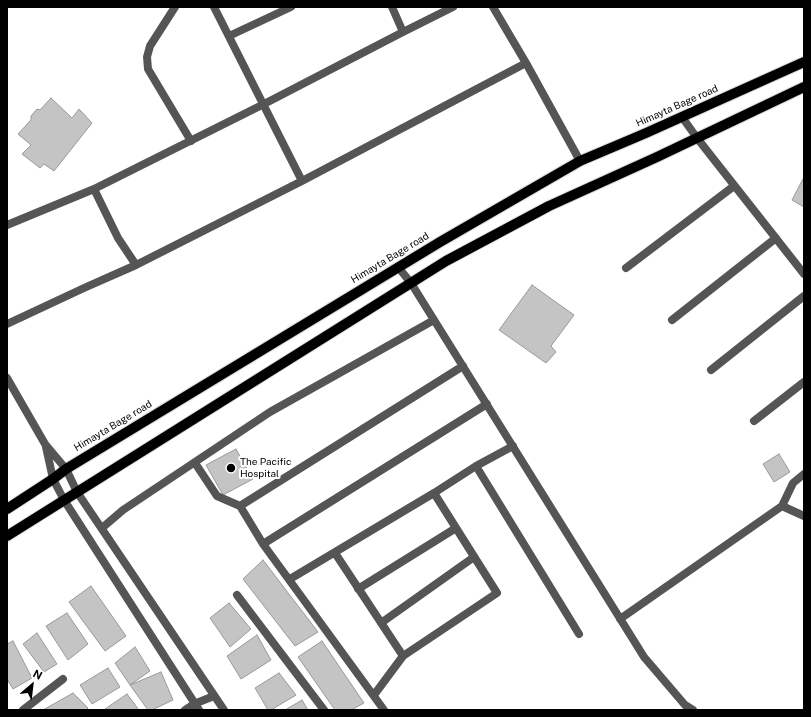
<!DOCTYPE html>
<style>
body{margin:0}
#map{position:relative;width:811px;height:717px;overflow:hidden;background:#fff;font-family:"Public Sans",sans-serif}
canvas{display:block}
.frame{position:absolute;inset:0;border:8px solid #000;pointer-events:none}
.north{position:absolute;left:12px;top:665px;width:40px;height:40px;-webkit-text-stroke:3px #fff;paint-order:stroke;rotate:28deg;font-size:11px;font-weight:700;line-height:16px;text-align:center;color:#000}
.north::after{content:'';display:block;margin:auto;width:14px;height:18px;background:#000;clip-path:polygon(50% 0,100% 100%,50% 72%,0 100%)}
</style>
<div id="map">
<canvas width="811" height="717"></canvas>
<div class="frame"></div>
<div class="north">N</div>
</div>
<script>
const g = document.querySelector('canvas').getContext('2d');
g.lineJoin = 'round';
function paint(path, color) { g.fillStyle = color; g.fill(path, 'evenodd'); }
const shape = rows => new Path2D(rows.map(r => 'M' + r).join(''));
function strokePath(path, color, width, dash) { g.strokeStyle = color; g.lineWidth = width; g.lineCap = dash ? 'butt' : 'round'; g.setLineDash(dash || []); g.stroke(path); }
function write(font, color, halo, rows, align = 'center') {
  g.font = font + ' "Public Sans",sans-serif'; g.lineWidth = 4; g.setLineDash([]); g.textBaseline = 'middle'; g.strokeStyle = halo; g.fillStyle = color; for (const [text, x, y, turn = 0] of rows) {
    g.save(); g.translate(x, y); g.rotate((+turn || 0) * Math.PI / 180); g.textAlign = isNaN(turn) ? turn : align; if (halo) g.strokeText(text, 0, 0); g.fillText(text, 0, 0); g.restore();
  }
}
const building = shape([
 [51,98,72,118,79,109,92,123,54,171,44,164,40,168,22,154,31,145,18,134,31,120,31,116,37,109,40,110,51,98],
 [804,177,804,207,792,200,804,177],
 [532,285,574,315,551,346,556,352,546,363,499,330,532,285],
 [236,449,253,479,223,495,206,465,236,449],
 [779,454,790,472,774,482,763,464,779,454],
 [263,560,318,632,295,646,243,579,263,560],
 [91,586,126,636,105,651,69,602,91,586],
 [229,603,251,629,230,647,210,618,229,603],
 [67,613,88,644,68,660,46,626,67,613],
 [37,633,57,664,44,672,23,644,37,633],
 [257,635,271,660,241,679,227,656,257,635],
 [13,641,32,678,13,689,7,679,7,644,13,641],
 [322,641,364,703,351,710,335,710,298,657,322,641],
 [135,647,150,671,130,685,115,663,135,647],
 [108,668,120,687,92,704,80,685,108,668],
 [161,672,173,700,152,710,148,710,130,685,161,672],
 [279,673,296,695,271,710,268,710,255,688,279,673],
 [73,693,88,708,86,710,43,710,73,693],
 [127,694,139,710,105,710,105,709,127,694],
 [302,700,308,710,285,710,302,700]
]);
const minor = shape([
 [175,7,150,46,147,57,148,69,191,141],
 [214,7,302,181],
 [392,7,403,32],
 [493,7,526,63,580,161],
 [229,36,291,7],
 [682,117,697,138,804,274],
 [94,189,118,238,136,265],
 [7,225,94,189,264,104,403,32,453,7],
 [398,267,411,283,644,657,685,705,693,710],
 [626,268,734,186],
 [672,320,776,238],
 [7,324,84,288,136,265,302,181,526,63],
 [711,370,804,296],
 [7,378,45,444,66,469],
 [754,421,804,382],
 [46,447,53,479],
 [195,463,217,496,240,506,263,544,384,710],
 [476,466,579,634],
 [240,506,463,366],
 [782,506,793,483,804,474],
 [102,528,123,510,270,412,434,320],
 [263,544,487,404],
 [335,553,403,656],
 [290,579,434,493,476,466,513,446],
 [358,589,456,528],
 [237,595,324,710],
 [620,619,782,506,804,516],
 [381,623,474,557],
 [374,695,403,656,497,593,434,493],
 [23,710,63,679],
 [185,710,194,704,214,696]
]);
const tertiary = shape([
 [66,469,77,492,224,710],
 [53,479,64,500,199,710]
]);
const primary = shape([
 [7,509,53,479,66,469,440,242,580,161,646,133,804,62],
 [7,536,446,261,549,206,657,157,804,87]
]);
const markers = [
 [231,468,5,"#000"]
];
const streetNames = [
 ["Himayta Bage road",677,106,-24],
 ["Himayta Bage road",390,258,-31],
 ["Himayta Bage road",113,426,-31]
];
const poiNames = [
 ["The Pacific",240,462],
 ["Hospital",240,474]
];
paint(building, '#c4c4c4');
strokePath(building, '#999', 1);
strokePath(primary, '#dbdbdb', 12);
strokePath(minor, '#555', 8);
strokePath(tertiary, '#555', 8);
strokePath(primary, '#000', 10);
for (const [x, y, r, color] of markers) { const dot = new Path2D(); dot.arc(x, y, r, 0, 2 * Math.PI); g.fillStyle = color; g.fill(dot); strokePath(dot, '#fff', 1.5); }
write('10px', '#000', '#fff', streetNames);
write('10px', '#000', '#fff', poiNames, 'left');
</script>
